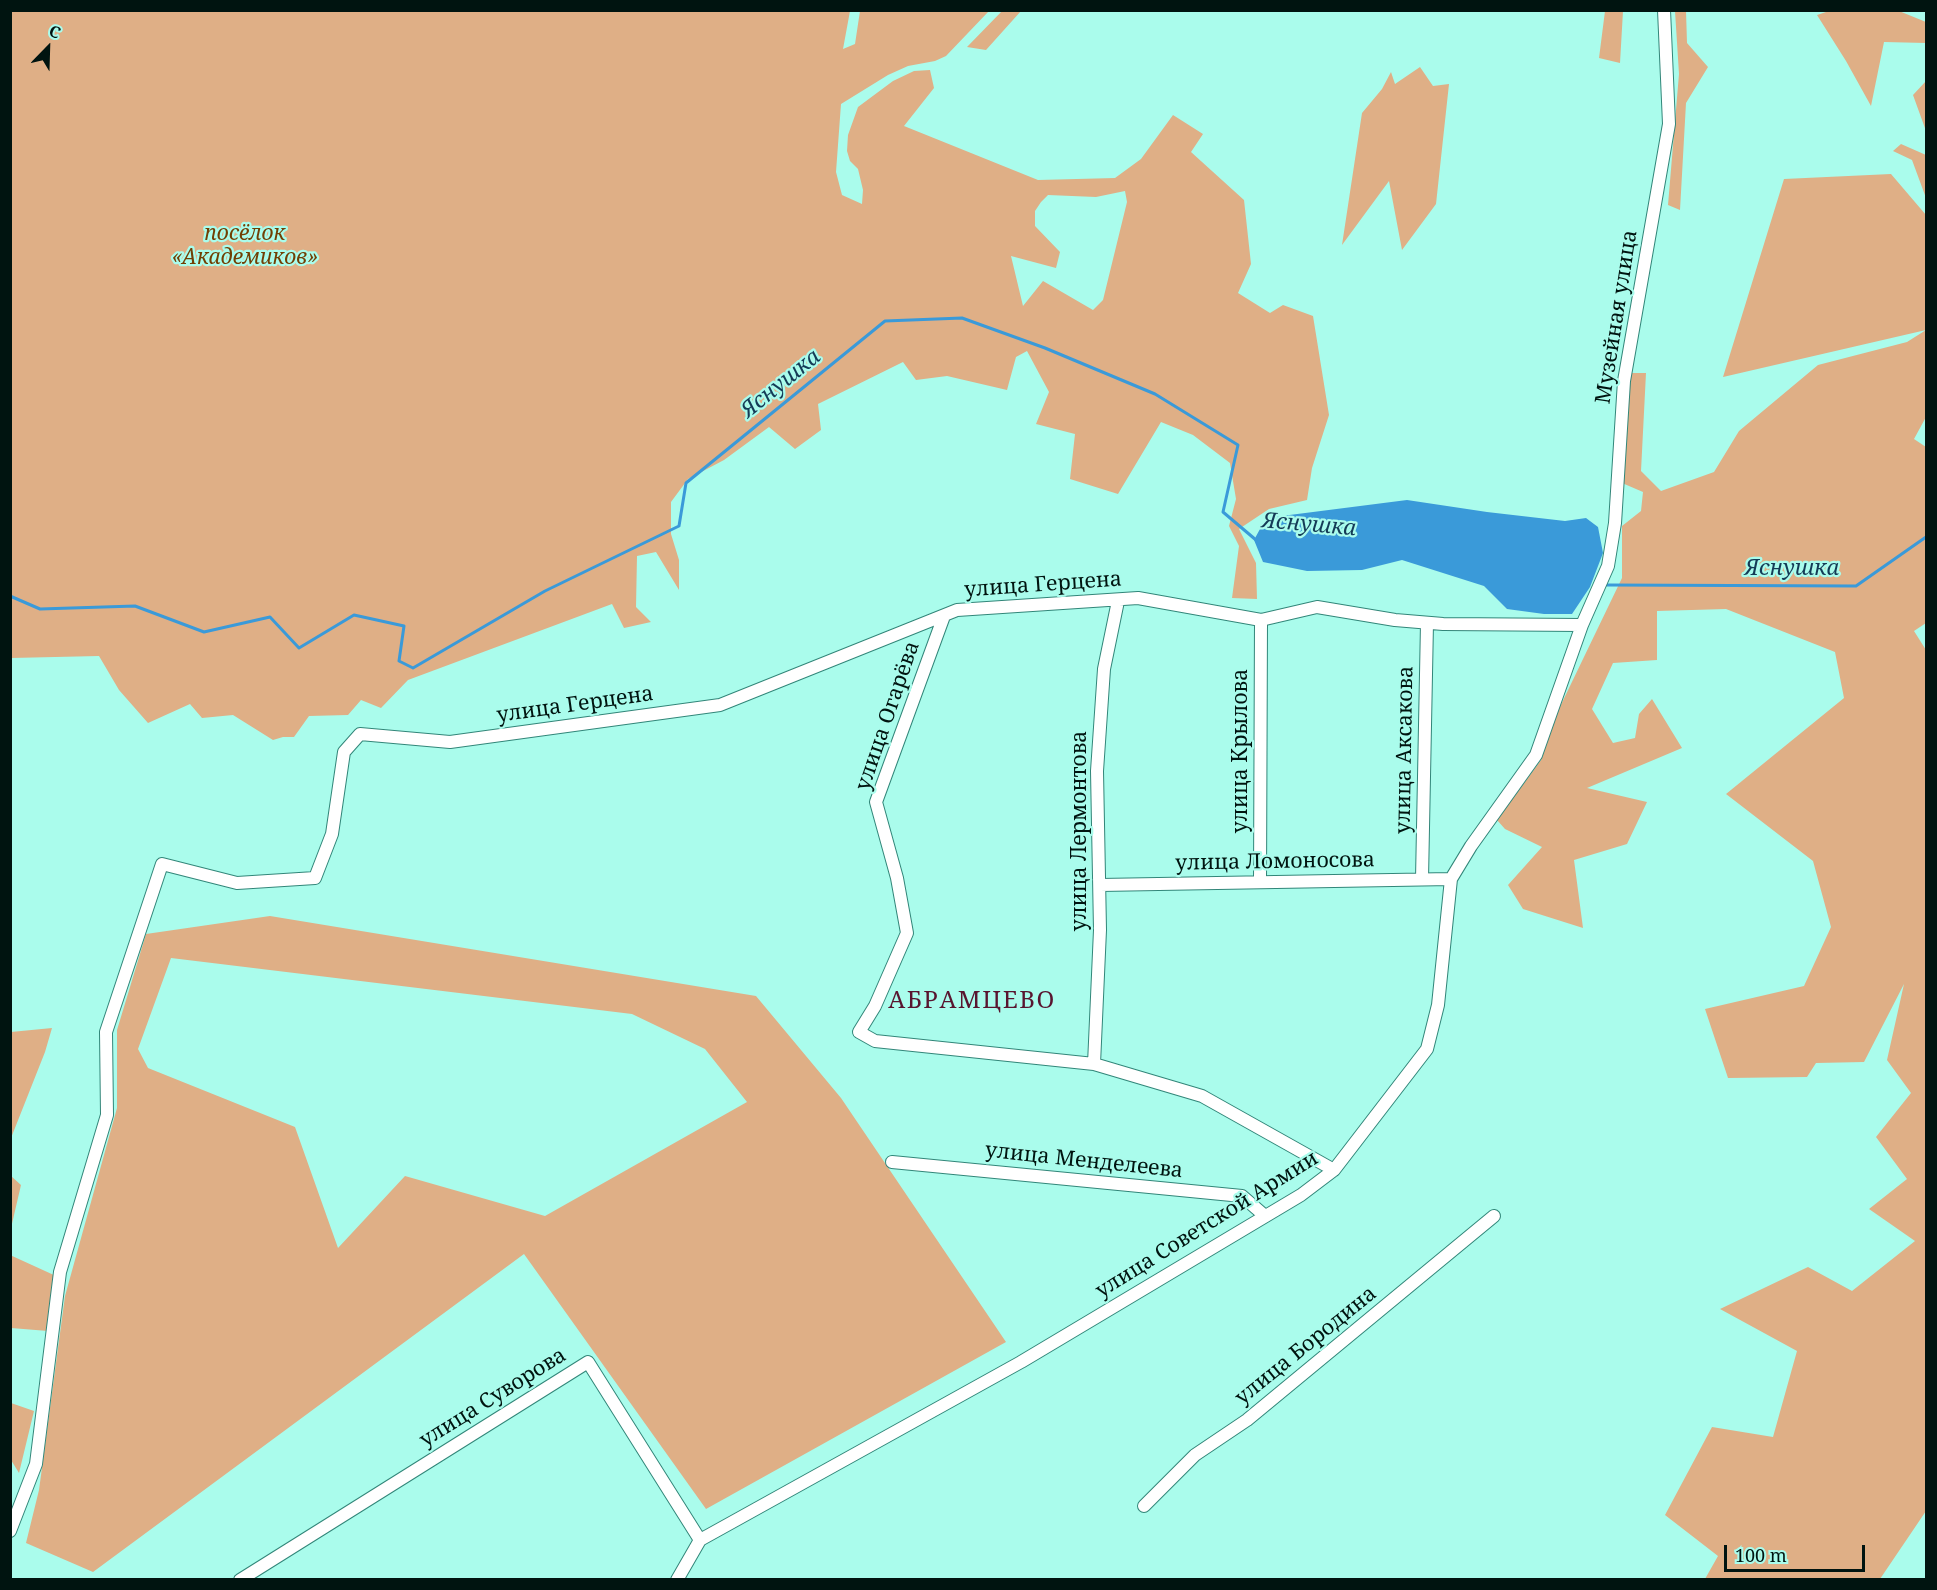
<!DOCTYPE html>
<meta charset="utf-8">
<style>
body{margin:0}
#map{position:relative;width:1937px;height:1590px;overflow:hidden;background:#aafcec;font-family:"Noto Serif",serif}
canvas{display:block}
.frame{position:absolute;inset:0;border:12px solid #001410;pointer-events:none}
.north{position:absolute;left:18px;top:18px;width:60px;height:60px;-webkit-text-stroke:4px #aafcec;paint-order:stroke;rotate:23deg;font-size:16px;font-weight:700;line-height:24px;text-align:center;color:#001410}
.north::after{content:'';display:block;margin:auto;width:21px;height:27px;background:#001410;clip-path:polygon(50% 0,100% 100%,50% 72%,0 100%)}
.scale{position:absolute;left:1724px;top:1545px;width:141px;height:27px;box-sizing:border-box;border:3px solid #001410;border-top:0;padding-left:8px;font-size:18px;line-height:21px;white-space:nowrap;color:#001410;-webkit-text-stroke:4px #aafcec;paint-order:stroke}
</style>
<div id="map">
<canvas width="1937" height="1590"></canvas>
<div class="frame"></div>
<div class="north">С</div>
<div class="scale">100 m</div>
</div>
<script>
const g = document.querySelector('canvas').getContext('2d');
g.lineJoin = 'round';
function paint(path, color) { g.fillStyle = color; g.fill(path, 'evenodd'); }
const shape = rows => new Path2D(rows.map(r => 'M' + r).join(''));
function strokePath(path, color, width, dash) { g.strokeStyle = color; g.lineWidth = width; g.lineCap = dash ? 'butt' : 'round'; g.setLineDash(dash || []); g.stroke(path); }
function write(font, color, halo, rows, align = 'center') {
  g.font = font + ' "Noto Serif",serif'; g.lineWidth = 4.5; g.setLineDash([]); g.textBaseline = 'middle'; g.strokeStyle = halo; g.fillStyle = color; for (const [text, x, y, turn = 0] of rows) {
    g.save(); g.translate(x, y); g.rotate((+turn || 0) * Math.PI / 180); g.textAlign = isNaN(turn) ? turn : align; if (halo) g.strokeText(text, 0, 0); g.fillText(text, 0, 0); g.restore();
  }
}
const green = shape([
 [1003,10,1021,11,986,50,967,47],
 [10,11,850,11,843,49,855,44,860,11,989,11,946,56,935,61,908,66,888,75,841,104,836,172,842,195,862,204,863,190,858,169,850,161,847,151,848,135,858,107,893,81,914,71,930,70,934,88,904,126,1038,180,1115,178,1141,159,1173,115,1203,134,1191,152,1244,200,1251,264,1238,293,1270,313,1283,305,1313,316,1329,415,1312,468,1307,500,1269,509,1239,529,1256,563,1257,599,1232,598,1239,546,1229,526,1236,499,1230,463,1193,435,1161,422,1118,494,1070,479,1075,434,1036,424,1049,392,1027,351,1016,357,1007,390,947,376,916,380,903,362,818,404,821,430,795,449,769,427,724,460,688,479,671,502,671,534,679,560,679,590,656,552,637,556,636,607,651,622,624,628,612,604,408,680,381,708,361,700,348,715,309,716,294,737,283,737,273,740,233,715,202,718,190,704,148,723,119,690,99,656,11,658],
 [1125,191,1127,202,1103,300,1093,310,1043,281,1023,306,1011,256,1056,268,1060,252,1035,226,1035,211,1041,202,1048,195,1096,197],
 [1605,11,1623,11,1620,63,1599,58],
 [1675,11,1686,11,1687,43,1708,67,1686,103,1680,210,1668,205,1679,74],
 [1829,11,1899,11,1926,22,1926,43,1884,42,1871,106,1846,61,1817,15],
 [1420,67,1433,86,1449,84,1436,204,1402,250,1389,181,1342,245,1362,113,1382,89,1391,72,1395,84],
 [1926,81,1926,131,1913,95],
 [1901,144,1926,155,1926,198,1912,160,1893,151],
 [1891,174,1926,215,1926,417,1914,439,1926,447,1926,623,1914,631,1926,650,1926,1511,1880,1579,1705,1579,1718,1556,1665,1515,1712,1427,1773,1437,1797,1351,1720,1309,1808,1267,1852,1291,1915,1241,1869,1209,1907,1179,1876,1137,1911,1093,1887,1060,1904,984,1864,1062,1816,1063,1807,1077,1728,1078,1705,1009,1804,986,1831,927,1813,861,1726,794,1844,698,1835,652,1726,609,1657,611,1657,660,1613,663,1592,709,1613,743,1635,738,1639,714,1652,699,1682,748,1587,788,1647,802,1627,844,1574,860,1583,928,1523,909,1508,885,1542,847,1505,829,1497,820,1541,760,1557,713,1622,578,1622,526,1641,511,1643,492,1622,483,1631,373,1646,373,1641,471,1661,491,1714,472,1739,431,1818,365,1907,342,1926,330,1723,377,1784,179],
 [270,916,756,996,841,1098,1006,1342,706,1509,524,1254,93,1572,26,1543,39,1490,65,1296,117,1108,117,1030,146,934],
 [171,958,632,1014,705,1049,747,1102,545,1216,405,1176,338,1248,295,1127,148,1068,138,1049],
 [52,1028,45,1052,11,1138,11,1032],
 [11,1176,21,1185,11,1228],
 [10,1255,56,1276,48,1331,11,1328],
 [11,1403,34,1411,19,1473,11,1460]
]);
const water = shape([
 [1407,500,1487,512,1565,521,1586,518,1598,527,1603,553,1590,587,1572,614,1544,614,1507,609,1484,586,1402,560,1362,570,1307,571,1263,562,1254,540,1266,518]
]);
const stream = shape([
 [1607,585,1856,586,1926,537],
 [10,596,40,609,135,606,204,632,270,617,299,648,354,615,404,626,399,661,413,668,545,591,679,526,686,483,885,321,962,318,1045,348,1155,394,1238,445,1223,512,1256,540]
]);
const minor = shape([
 [944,616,876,802,897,878,907,933,875,1006,859,1032,875,1041,1094,1064,1202,1096,1334,1170],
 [1422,879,1427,623],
 [1260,882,1261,620],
 [1100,885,1451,879],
 [1094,1064,1100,930,1097,771,1104,669,1118,601],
 [892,1162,1242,1196,1265,1216],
 [1144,1506,1195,1455,1247,1420,1494,1216],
 [10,1531,36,1464,60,1272,107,1115,106,1032,162,864,237,883,315,878,332,834,344,752,360,734,450,742,720,705,957,610,1138,598,1261,620,1317,607,1395,620,1443,624,1582,625],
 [240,1580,588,1362,700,1540],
 [677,1580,700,1540,1021,1362,1301,1195,1334,1170,1427,1049,1438,1005,1451,879,1471,846,1536,755,1582,625,1608,566,1615,523,1624,381,1669,124,1664,10]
]);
const parkNames = [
 ["посёлок",245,234],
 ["«Академиков»",245,258]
];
const streetNames = [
 ["Музейная улица",1617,317,-81],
 ["улица Герцена",1043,585,-4],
 ["улица Герцена",575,705,-8],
 ["улица Огарёва",888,716,-71],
 ["улица Аксакова",1405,750,-89],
 ["улица Крылова",1241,751,-90],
 ["улица Лермонтова",1080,831,-90],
 ["улица Ломоносова",1275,862,-1],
 ["улица Менделеева",1084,1161,6],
 ["улица Советской Армии",1207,1225,-32],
 ["улица Бородина",1306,1346,-39],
 ["улица Суворова",493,1398,-32]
];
const waterNames = [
 ["Яснушка",781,384,-39],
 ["Яснушка",1309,525,5],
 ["Яснушка",1792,569]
];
const quarterNames = [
 ["АБРАМЦЕВО",972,1001]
];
paint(green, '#dfaf86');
paint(water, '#3a9ad9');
strokePath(stream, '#3a9ad9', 3);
strokePath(minor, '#328679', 14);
strokePath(minor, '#fff', 12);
write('italic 21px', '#713f04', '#aafcec', parkNames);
write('21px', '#001410', '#aafcec', streetNames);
write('italic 22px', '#143b56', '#aafcec', waterNames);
g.letterSpacing = '1.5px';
write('24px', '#58152f', '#aafcec', quarterNames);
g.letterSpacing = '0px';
</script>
